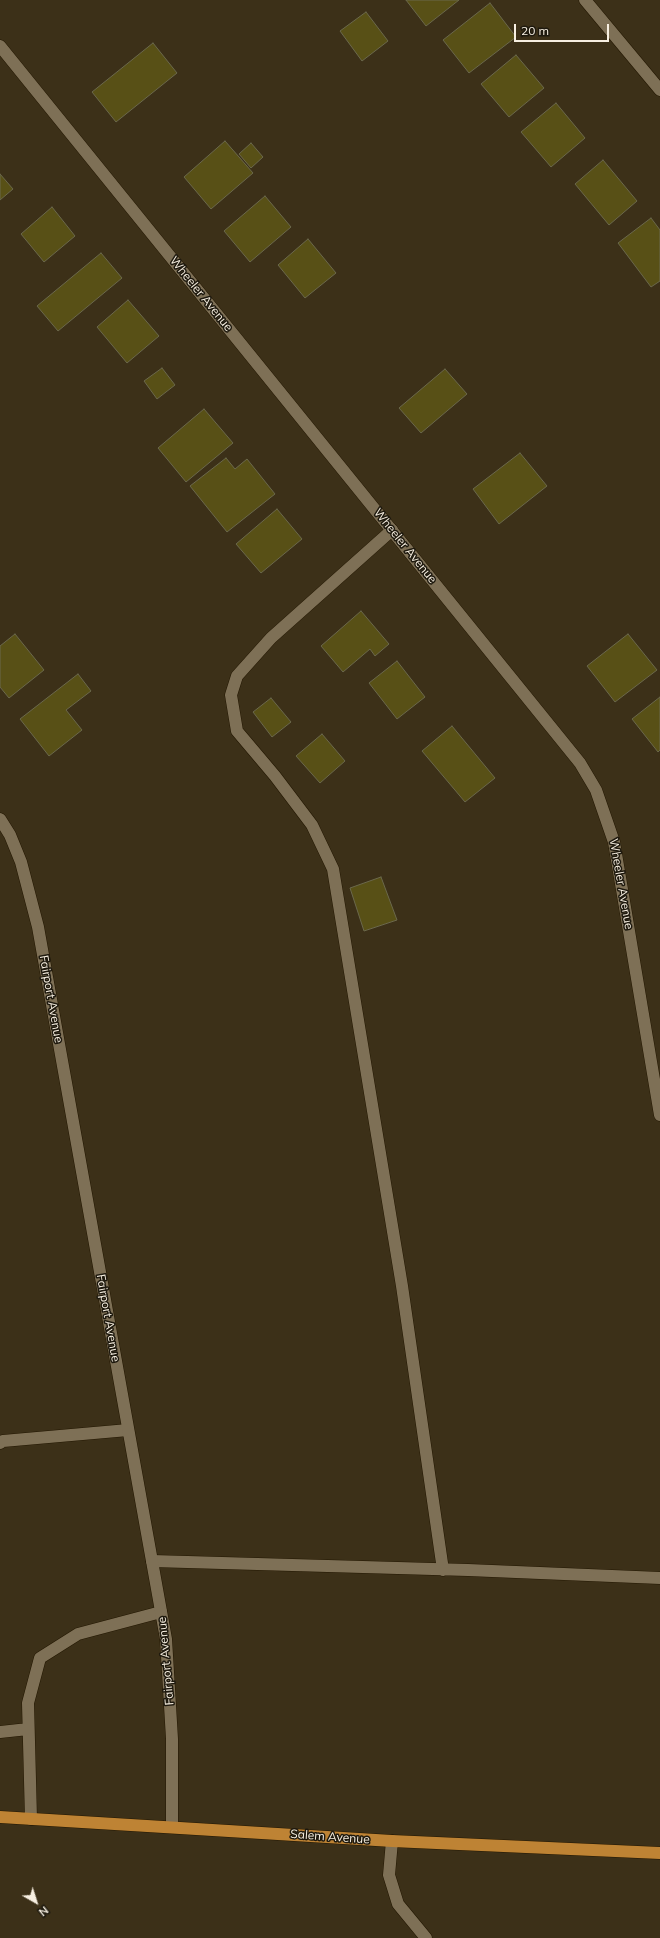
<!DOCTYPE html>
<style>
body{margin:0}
#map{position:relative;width:660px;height:1938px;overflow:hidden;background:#3c3018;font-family:Mulish,sans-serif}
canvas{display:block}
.north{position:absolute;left:16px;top:1882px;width:40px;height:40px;-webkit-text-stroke:3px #1e190e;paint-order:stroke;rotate:141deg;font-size:11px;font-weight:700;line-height:16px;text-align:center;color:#f7efe1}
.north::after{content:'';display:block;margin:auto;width:14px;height:18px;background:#f7efe1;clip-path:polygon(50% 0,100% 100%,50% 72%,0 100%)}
.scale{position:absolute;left:514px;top:24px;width:95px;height:18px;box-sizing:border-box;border:2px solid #f7efe1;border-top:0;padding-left:5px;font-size:12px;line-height:14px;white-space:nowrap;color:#f7efe1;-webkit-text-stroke:3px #1e190e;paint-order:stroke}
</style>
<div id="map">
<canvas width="660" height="1938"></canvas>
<div class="north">N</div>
<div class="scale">20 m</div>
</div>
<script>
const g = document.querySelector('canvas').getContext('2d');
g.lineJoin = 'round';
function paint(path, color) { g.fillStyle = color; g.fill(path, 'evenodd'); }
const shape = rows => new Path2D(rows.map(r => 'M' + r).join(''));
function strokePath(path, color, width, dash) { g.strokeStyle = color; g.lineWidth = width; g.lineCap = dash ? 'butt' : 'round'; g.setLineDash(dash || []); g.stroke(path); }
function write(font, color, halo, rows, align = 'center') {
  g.font = font + ' Mulish,sans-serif'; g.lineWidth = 3; g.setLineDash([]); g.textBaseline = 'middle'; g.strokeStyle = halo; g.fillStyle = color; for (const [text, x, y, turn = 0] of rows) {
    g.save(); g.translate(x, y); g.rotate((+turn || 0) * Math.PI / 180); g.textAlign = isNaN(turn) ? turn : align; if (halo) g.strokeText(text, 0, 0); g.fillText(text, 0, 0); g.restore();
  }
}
const building = shape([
 [406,0,459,0,426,26,406,0],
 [490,3,516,37,469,73,443,40,490,3],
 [366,12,388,41,362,61,340,31,366,12],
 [153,43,177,73,116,122,92,92,153,43],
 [516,55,544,88,509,117,481,84,516,55],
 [556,103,585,138,551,167,521,132,556,103],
 [225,141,253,173,211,209,184,177,225,141],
 [251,143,263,157,251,168,239,154,251,143],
 [603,160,637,201,609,225,575,184,603,160],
 [0,174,13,189,0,200,0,174],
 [265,196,291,227,250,262,224,231,265,196],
 [52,207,75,236,44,262,21,234,52,207],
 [651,218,660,230,660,281,651,287,618,243,651,218],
 [308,239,336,273,305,298,278,265,308,239],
 [101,253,122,278,58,331,37,306,101,253],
 [128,300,159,336,127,363,97,327,128,300],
 [162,368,175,385,157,399,144,381,162,368],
 [445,369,467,394,421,433,399,408,445,369],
 [204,409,233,443,186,482,158,448,204,409],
 [520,453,547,486,499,524,473,489,520,453],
 [226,458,235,469,247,459,275,494,227,532,190,486,226,458],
 [277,509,302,539,261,573,236,544,277,509],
 [361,611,389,644,375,656,370,649,343,672,321,646,361,611],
 [15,634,44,670,9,698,0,687,0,646,15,634],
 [628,634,657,670,615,702,587,666,628,634],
 [397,661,425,697,397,719,369,683,397,661],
 [78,674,91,691,66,710,82,730,49,756,20,719,78,674],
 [660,697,660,750,658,752,632,719,660,697],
 [271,698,291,722,272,737,253,712,271,698],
 [452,726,495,778,465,802,422,751,452,726],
 [322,734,345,761,320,783,296,756,322,734],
 [381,877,397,920,364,931,350,888,381,877]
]);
const lane = shape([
 [392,530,271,638,237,676,231,695,237,731,275,776,312,825,333,869,402,1286,443,1570],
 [0,1443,3,1441,128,1430],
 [152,1561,468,1570,660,1578],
 [0,1732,28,1729],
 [31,1819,28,1703,40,1658,78,1634,161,1612],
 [392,1841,389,1875,398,1904,426,1938]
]);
const street = shape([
 [585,0,660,90],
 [0,46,580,763,596,790,614,842,660,1115],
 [0,819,10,835,21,862,38,927,166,1639,172,1739,172,1826]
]);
const primary = shape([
 [0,1817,392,1841,660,1853]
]);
const streetNames = [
 ["Wheeler Avenue",201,294,51],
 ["Wheeler Avenue",405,546,51],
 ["Wheeler Avenue",621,884,80],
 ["Fairport Avenue",51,999,80],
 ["Fairport Avenue",108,1318,80],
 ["Fairport Avenue",166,1661,-95],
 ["Salem Avenue",330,1837,4]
];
paint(building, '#585016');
strokePath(building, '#6b684c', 1);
strokePath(lane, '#231702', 13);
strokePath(street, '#231702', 13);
strokePath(primary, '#231702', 13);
strokePath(lane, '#7e7056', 12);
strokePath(street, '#7e7056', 12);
strokePath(primary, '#be8334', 12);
write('12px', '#f7efe1', '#1e190e', streetNames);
</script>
